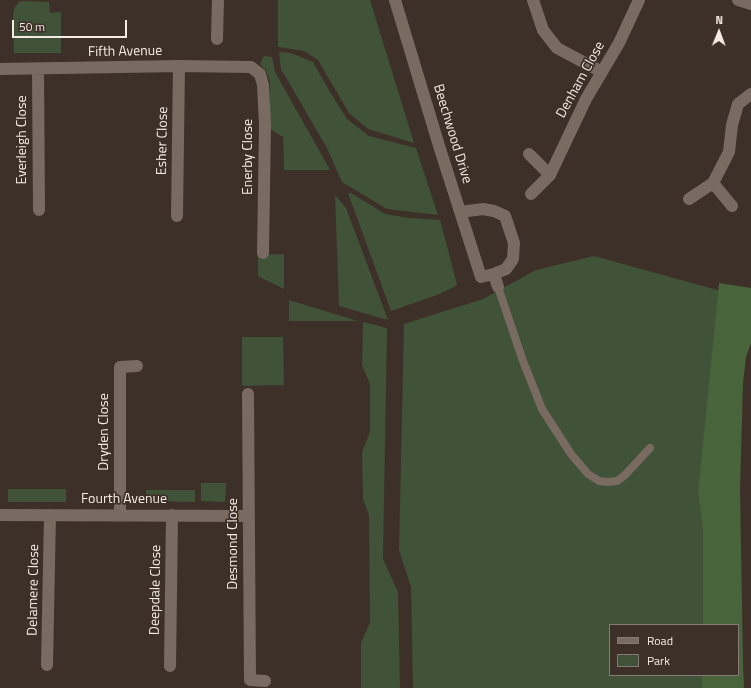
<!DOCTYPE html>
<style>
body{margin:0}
#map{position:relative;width:751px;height:688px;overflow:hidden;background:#3d3028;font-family:"Titillium Web",sans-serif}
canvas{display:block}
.legend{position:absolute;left:609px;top:624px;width:130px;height:52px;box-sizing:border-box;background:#3d3028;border:1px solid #867b74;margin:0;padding:5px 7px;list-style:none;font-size:12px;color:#f4ebe6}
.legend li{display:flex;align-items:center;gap:8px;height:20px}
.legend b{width:20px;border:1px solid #867b74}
.north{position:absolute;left:699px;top:12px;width:40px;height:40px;-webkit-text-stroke:3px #3d3028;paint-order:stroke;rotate:1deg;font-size:11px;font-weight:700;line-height:16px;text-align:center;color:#f4ebe6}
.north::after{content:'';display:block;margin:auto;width:14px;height:18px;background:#f4ebe6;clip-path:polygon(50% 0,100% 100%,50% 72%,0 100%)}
.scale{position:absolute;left:12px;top:20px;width:115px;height:18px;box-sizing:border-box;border:2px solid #f4ebe6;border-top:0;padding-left:5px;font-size:12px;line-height:14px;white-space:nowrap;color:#f4ebe6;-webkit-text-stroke:3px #3d3028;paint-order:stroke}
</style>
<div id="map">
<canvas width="751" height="688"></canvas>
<ul class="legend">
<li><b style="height:5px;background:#7a6b62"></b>Road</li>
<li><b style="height:11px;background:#405238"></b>Park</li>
</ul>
<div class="north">N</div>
<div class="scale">50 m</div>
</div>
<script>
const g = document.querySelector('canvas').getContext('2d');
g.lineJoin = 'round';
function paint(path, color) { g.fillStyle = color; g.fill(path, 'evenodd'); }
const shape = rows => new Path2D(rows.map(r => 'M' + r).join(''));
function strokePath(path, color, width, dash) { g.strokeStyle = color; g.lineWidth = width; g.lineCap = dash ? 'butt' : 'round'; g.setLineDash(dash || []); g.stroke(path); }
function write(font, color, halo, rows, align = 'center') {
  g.font = font + ' "Titillium Web",sans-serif'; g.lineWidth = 3.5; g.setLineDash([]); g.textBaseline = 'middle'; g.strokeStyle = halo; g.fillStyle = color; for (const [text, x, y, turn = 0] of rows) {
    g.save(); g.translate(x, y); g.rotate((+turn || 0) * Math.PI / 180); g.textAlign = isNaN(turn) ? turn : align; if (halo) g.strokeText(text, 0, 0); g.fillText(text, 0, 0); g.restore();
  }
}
const green = shape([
 [278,0,370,0,414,143,368,129,349,113,318,60,304,51,278,47],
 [20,1,49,2,50,13,61,12,61,53,14,53,13,15,15,7],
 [279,52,291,53,313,62,330,92,347,119,369,136,416,148,438,215,387,209,342,182,327,148,281,69],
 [264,56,272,57,275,72,330,170,284,170,283,137,270,129,270,81,266,71,260,64],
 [348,193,351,193,385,214,408,218,440,220,457,284,454,287,437,295,391,311],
 [335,195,346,208,388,320,339,306],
 [284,254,284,289,258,276,258,255],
 [594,256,732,294,731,625,610,625,610,675,730,675,730,688,413,688,411,587,399,550,404,324,483,299,536,270],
 [289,300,358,321,289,321],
 [363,322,387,328,383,559,398,592,400,688,361,688,361,643,370,622,369,515,363,499,362,452,370,432,370,384,362,365],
 [242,337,283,337,284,385,242,386],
 [201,483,226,483,225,502,201,501],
 [8,489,66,489,66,502,8,502],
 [146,490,195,490,195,502,146,501]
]);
const forest = shape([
 [719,283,751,288,751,343,746,357,743,383,740,489,743,664,744,688,702,688,702,675,738,675,738,625,703,625,703,527,698,493]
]);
const lane = shape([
 [498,287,523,361,542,409,571,454,588,474,599,481,607,482,617,481,625,475,650,448]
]);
const street = shape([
 [395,0,440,149,481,277,494,274,498,287],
 [533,0,543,30,557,48,602,72],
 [738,0,751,4],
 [217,39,218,0],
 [0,69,179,66,251,67,260,74,263,85,265,125,263,253],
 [38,69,39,210],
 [529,154,550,175],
 [713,183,732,206],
 [531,194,550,175,586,99,619,43,639,0],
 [689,199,713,183,729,152,732,125,738,104,751,94],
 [460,212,483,209,494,211,505,216,514,243,513,259,506,269,494,274],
 [177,216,179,66],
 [248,394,250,680,265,681],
 [0,515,248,516],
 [120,515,120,367,137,366],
 [47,665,50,515],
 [170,666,172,515]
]);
const streetNames = [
 ["Fifth Avenue",125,52,-1],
 ["Denham Close",581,80,-61],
 ["Beechwood Drive",452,134,73],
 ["Everleigh Close",23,140,-90],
 ["Esher Close",163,141,-89],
 ["Enerby Close",249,157,-90],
 ["Dryden Close",105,432,-90],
 ["Fourth Avenue",124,500],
 ["Desmond Close",234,544,-90],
 ["Delamere Close",34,590,-89],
 ["Deepdale Close",156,590,-89]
];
paint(green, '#405238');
paint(forest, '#48643b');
strokePath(lane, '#7a6b62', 8);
strokePath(street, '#7a6b62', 12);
write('14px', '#f4ebe6', '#3d3028', streetNames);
</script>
